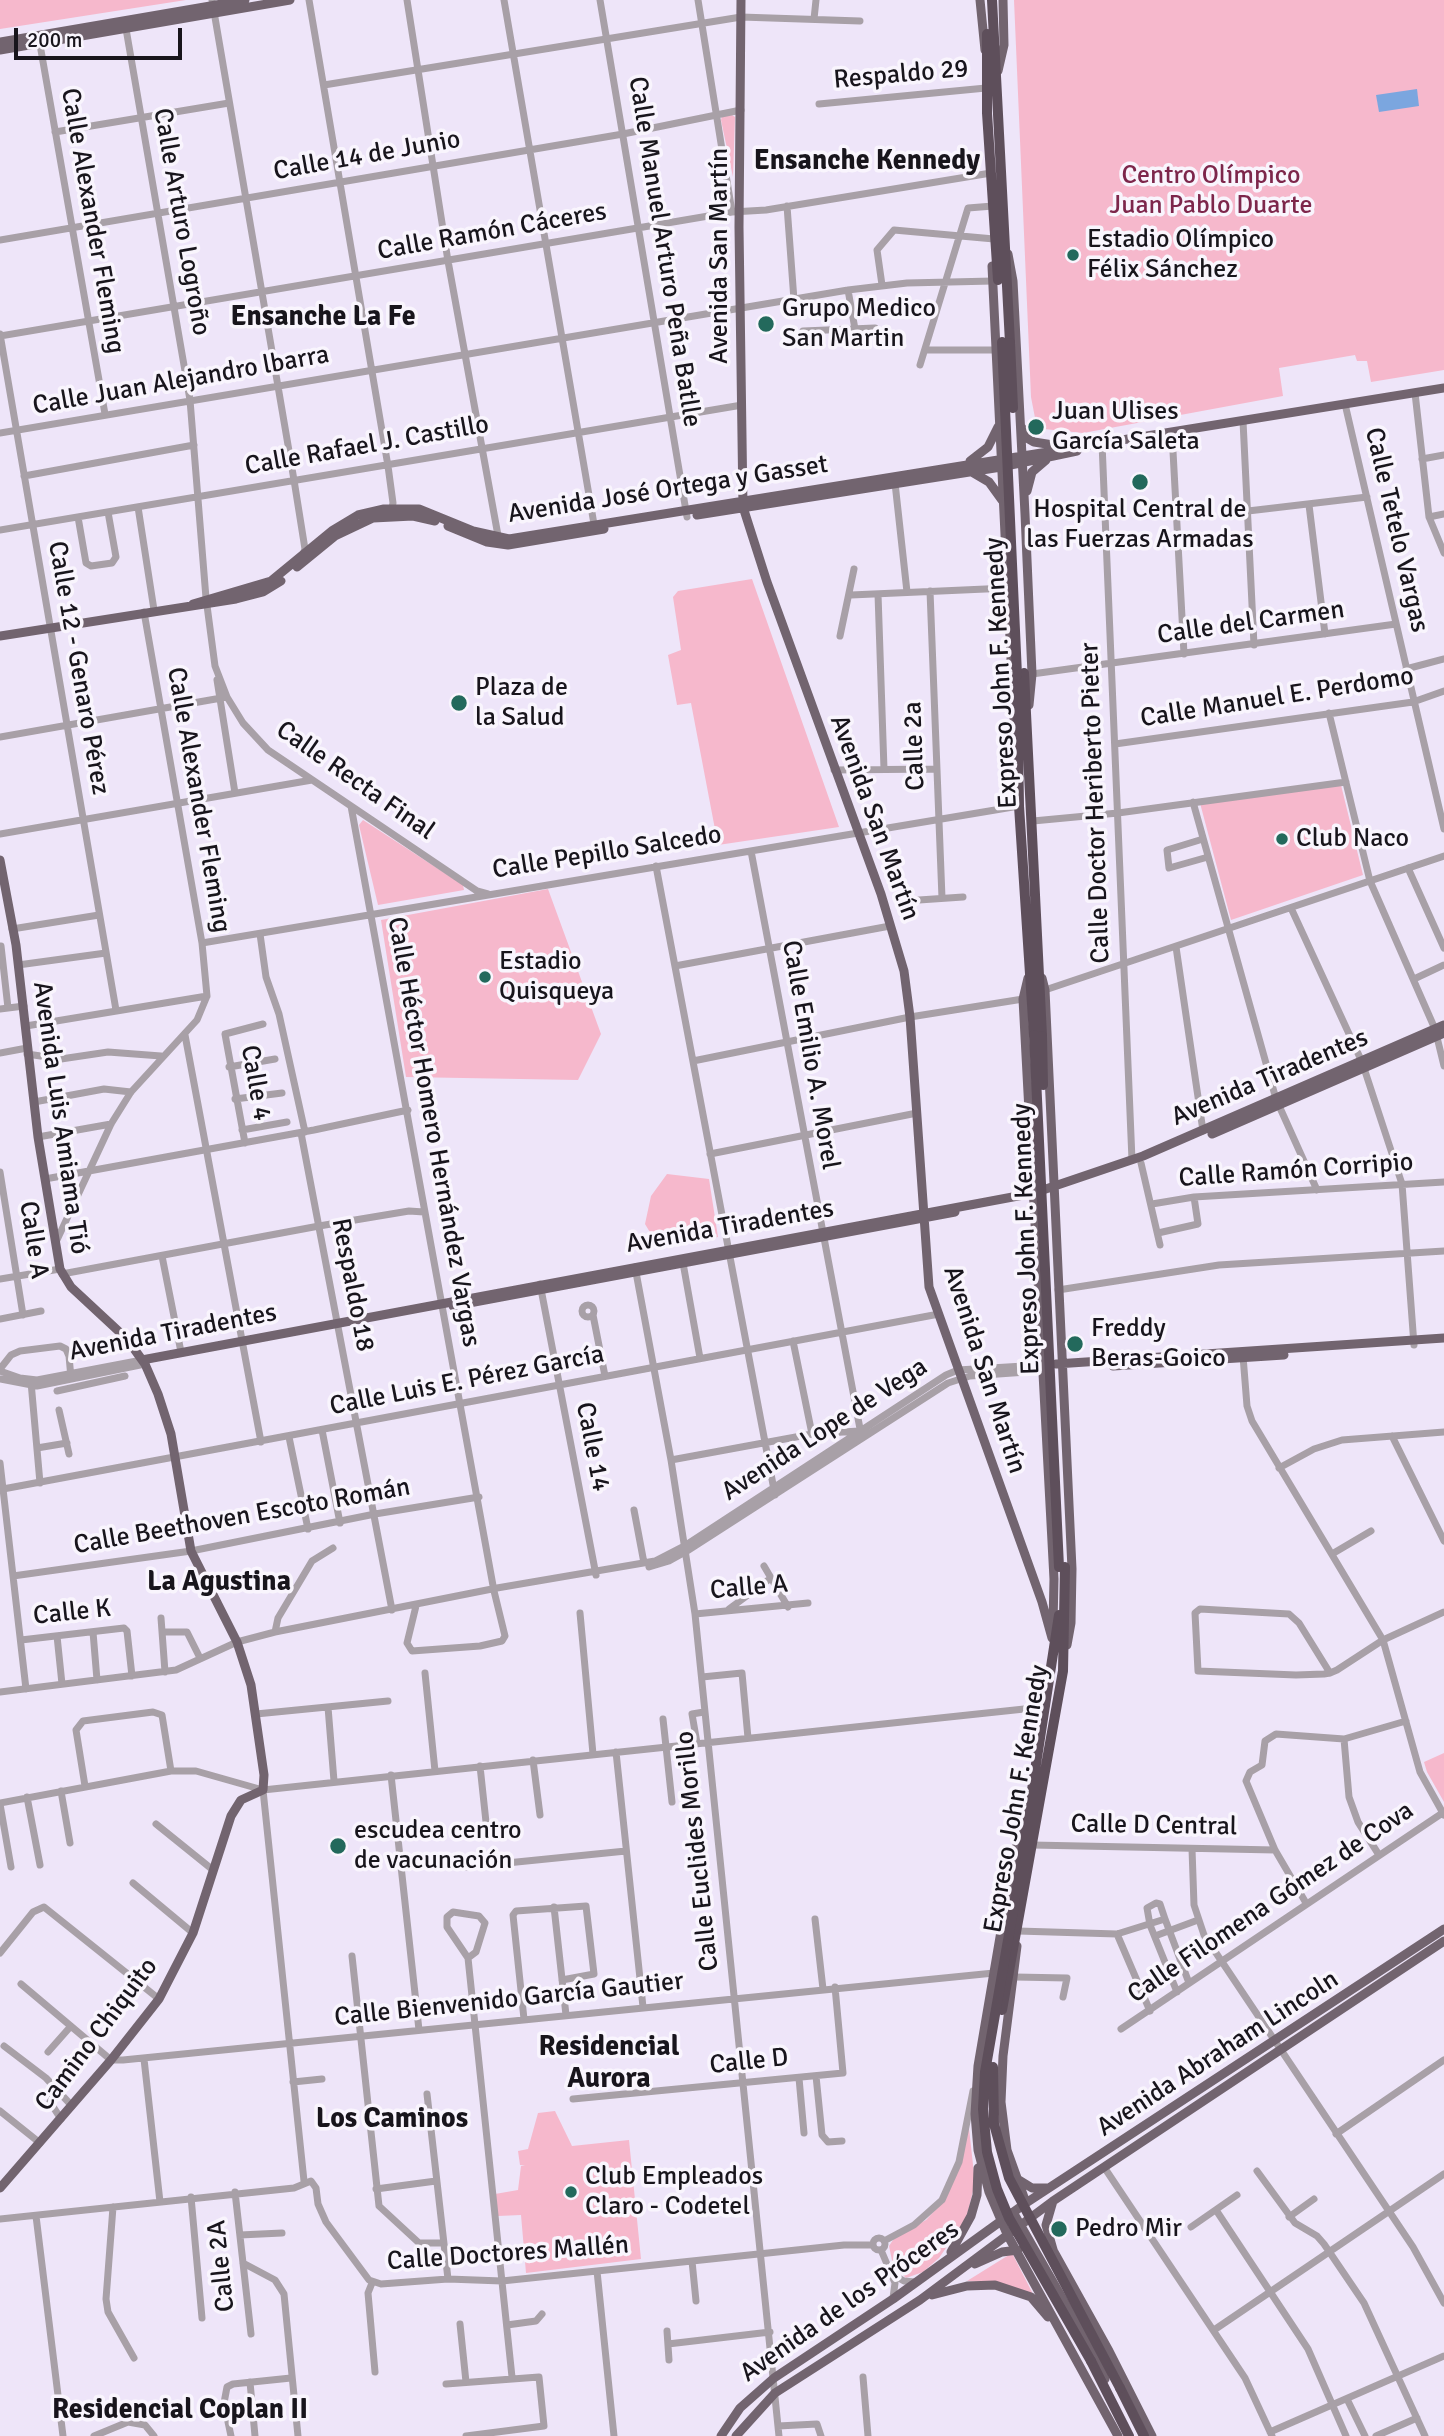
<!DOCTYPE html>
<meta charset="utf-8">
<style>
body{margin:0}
#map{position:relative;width:1444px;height:2436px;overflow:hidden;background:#eee5f9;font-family:Signika,sans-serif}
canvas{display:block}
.scale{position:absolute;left:14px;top:28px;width:168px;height:32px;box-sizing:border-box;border:4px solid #18151c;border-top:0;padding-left:9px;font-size:21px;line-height:24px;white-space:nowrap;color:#18151c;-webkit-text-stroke:5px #f9f5fd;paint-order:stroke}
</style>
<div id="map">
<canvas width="1444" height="2436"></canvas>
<div class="scale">200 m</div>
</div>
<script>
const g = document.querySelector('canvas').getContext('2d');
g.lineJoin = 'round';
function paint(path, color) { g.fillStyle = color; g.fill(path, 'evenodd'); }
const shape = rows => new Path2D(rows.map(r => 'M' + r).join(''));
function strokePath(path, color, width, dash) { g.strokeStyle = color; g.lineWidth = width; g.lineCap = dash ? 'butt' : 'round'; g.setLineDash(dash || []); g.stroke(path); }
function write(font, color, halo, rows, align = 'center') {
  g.font = font + ' Signika,sans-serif'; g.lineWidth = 7; g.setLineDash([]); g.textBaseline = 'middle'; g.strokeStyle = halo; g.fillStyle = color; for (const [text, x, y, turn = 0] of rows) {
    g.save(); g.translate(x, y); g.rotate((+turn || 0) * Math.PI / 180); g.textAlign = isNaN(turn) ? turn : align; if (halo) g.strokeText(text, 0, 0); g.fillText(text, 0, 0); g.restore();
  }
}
const green = shape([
 [0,0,186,0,0,29],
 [1014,0,1444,0,1444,370,1371,382,1367,361,1357,361,1355,355,1279,368,1283,396,1083,433,1044,429,1036,423,1031,397],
 [732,115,735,117,733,177,721,120,722,116],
 [752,579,839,827,718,845,691,703,677,705,668,655,681,650,673,597,678,591],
 [1341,785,1363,875,1231,920,1200,803],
 [363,820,463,885,464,890,378,905,359,825],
 [548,889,601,1034,578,1080,406,1077,381,920],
 [667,1174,709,1179,718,1237,660,1249,645,1224,651,1196],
 [1444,1753,1444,1802,1427,1772,1424,1762],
 [555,2111,572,2146,629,2140,641,2259,526,2273,521,2215,498,2216,495,2194,518,2190,521,2166,525,2165,520,2165,518,2151,528,2149,538,2113],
 [969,2128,975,2183,966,2219,939,2258,923,2272,906,2278,893,2265,889,2246,895,2237,926,2220,939,2206],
 [1012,2253,1034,2296,1001,2283,967,2281]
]);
const water = shape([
 [1417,89,1419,106,1379,112,1376,95]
]);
const minor = shape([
 [212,0,294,480,305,549,303,554],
 [309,0,388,466,393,503,391,513],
 [407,0,448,261,499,541],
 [504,0,595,530],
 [600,0,687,517],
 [698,0,732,212],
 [814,19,816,0],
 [125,23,190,400,206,598,215,666,227,697,243,723,268,750,477,891,488,894],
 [39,39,105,414],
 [324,85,741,17,860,21],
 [819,104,986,88],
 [55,132,229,103],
 [787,206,794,300],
 [0,240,623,134,741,110],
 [882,285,877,250,894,230,994,239],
 [848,290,855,329],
 [803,331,875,328],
 [0,334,116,1010],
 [0,336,732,212,766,210,991,173],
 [927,350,996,350],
 [920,365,968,208,993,206],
 [1415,393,1429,517,1444,553],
 [1345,404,1444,829],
 [1243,421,1254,645],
 [0,433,848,290,907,283,993,281],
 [1172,433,1184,654],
 [1102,443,1132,1160],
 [1422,459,1444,455],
 [24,476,194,445],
 [895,483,907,592],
 [1309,505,1325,634],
 [138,507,154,610],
 [1248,511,1367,497],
 [78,517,86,563,91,566,112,563,116,557,108,512],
 [1429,517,1444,514],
 [0,530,742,405],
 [930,591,942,898],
 [878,594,884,769],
 [851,595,1008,588],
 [840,636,854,569],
 [1406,669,1444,659],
 [1032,674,1396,624],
 [217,680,235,793],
 [1329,713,1370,881,1435,1029,1444,1066],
 [0,737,227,697],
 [1115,744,1413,702,1444,691],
 [834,770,937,769],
 [1193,802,1276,1099,1317,1190],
 [351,806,494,1591,505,1636,502,1641,480,1646,412,1651,407,1643,416,1606],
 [1033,821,1118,813,1346,782],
 [0,834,312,780],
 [1203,839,1167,850,1169,868,1208,857],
 [751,851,861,1434],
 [656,866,775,1495],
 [1408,868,1444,948],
 [919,900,963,897],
 [1291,908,1362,1062,1402,1184,1414,1345],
 [12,929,99,915],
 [260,934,266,977,279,1014,305,1132],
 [202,943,1019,806],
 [1,946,8,1008],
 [1176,947,1203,1131],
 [18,965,106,953],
 [675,966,890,926],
 [1414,979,1444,965],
 [1045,990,1444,856],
 [0,1009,24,1006],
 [26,1026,207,996],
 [185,1035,261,1442],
 [0,1053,27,1048],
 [27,1054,61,1059,108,1052,161,1056],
 [693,1061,910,1017,1023,999],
 [229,1067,275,1059],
 [235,1099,282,1093],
 [34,1102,104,1089,131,1092],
 [242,1130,287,1122],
 [301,1133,392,1610],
 [38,1137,111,1124],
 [245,1143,225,1034,263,1024],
 [710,1154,917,1113],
 [1141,1163,1160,1245],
 [0,1172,23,1315],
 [45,1179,314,1130,408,1110],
 [1152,1204,1194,1197,1444,1182],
 [1158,1233,1198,1224,1194,1197],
 [56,1242,111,1124,131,1092,197,1020,207,996,202,943,144,612],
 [162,1256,181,1352],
 [683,1263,700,1358],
 [635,1267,671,1460,695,1614,779,2436],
 [62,1274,319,1226,409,1211,424,1212],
 [0,1279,60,1269],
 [540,1284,596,1575],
 [1058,1290,1219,1265,1444,1251],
 '582 1311a6 6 0 1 1 12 0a6 6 0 1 1-12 0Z',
 [593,1315,605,1376],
 [0,1319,41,1311],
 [793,1341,812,1434],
 [1243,1356,1247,1406,1252,1421,1383,1640,1420,1772,1444,1815],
 [0,1369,11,1355,20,1351,60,1346,66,1349,69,1356,71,1378],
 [0,1371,20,1378,37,1380,142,1360],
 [0,1379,37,1386,145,1364],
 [31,1382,40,1483],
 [57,1391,125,1376],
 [59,1410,69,1454],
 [322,1430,340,1523],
 [1392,1436,1444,1541],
 [289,1437,308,1529],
 [37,1448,67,1443],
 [671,1460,812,1434,859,1431],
 [0,1463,26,1689],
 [1279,1468,1314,1449,1342,1440,1444,1432],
 [3,1489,939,1314],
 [634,1510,644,1563],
 [1332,1554,1371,1531],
 [764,1566,788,1607],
 [649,1567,669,1561,687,1551,948,1383,970,1376,1041,1371],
 [13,1576,191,1551,375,1514,479,1497],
 [729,1609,771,1578],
 [580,1613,593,1754],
 [695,1614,808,1603],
 [161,1618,165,1672],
 [93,1632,97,1680],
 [163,1632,187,1632,200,1658],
 [275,1632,278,1618,312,1561,333,1548],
 [57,1636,62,1684],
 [21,1640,124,1628,127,1631,132,1676],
 [425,1673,435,1771],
 [1330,1673,1299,1623,1289,1614,1200,1609,1195,1613,1198,1671,1296,1675,1324,1674,1330,1673,1337,1670,1383,1640,1444,1612],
 [702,1677,742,1673,748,1738],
 [0,1692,176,1670,237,1642,275,1632,497,1588,655,1561,686,1545,946,1375,958,1370,1040,1365],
 [328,1707,334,1781],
 [256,1714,388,1701],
 [663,1719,672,1802],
 [1344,1739,1349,1797,1358,1822,1379,1855],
 [697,1743,692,1714,704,1712],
 [616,1752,643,2007],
 [533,1760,540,1815],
 [480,1766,486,1822],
 [391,1775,419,2030],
 [85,1786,76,1730,83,1721,153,1712,162,1715,171,1771],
 [263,1790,304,2181],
 [61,1791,70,1843],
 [27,1797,40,1865],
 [0,1803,171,1771,196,1771,263,1790,1043,1707],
 [0,1804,11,1867],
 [156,1824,213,1870],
 [1032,1845,1275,1850],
 [1192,1849,1194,1905,1204,1935,1413,2247,1444,2303],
 [467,1867,626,1851],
 [133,1883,193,1933],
 [1306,1903,1275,1850,1246,1781,1250,1772,1262,1765,1265,1741,1276,1734,1344,1739,1406,1721],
 [554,1907,566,2015],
 [815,1919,823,1989],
 [1165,1919,1160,1904,1156,1903,1147,1908,1150,1925,1177,1992],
 [1018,1931,1117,1934,1165,1919,1189,1983],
 [1117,1934,1150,2011],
 [1155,1936,1198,1920],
 [0,1953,33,1912,44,1907,159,1999],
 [352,1956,379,2206,419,2243,443,2243],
 [468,1958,447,1927,447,1917,453,1912,479,1916,485,1923,476,1952,468,1958,512,2377],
 [1015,1977,1067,1978,1063,1997],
 [21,1984,111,2060,123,2060,994,1973],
 [524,2019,513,1915,516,1911,586,1906,594,1974,562,1980],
 [1121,2029,1444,1812],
 [4,2046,46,2078,72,2106],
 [48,2052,71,2026],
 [144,2059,160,2202],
 [816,2076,822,2135,828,2142,842,2141],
 [799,2078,804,2133],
 [293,2082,322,2079],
 [56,2091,50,2102,61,2119],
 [427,2094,448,2279],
 [573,2099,843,2073,835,1987],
 [0,2111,40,2143],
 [1336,2134,1444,2060],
 [1104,2167,1245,2378,1272,2436],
 [1257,2171,1295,2223,1317,2236,1324,2244,1364,2303,1425,2436],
 [376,2189,436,2181],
 [235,2192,251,2334],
 [191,2197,202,2318],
 [113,2207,106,2299,108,2312,134,2358],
 [1216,2210,1308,2349,1346,2436],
 [36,2216,63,2436],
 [1289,2217,1314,2199],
 [0,2219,294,2188,311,2181,316,2188,318,2204,326,2222,369,2280,381,2284,448,2279,502,2281,844,2245,873,2245],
 [1191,2227,1237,2195],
 [240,2235,282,2233],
 '873 2244a6 6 0 1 1 12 0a6 6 0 1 1-12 0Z',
 [884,2241,914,2225,942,2200,959,2162,973,2091],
 [881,2250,895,2283,893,2298],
 [692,2261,696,2301],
 [243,2263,275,2280,284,2294,298,2436],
 [597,2271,614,2436],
 [893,2275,904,2281,915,2282],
 [372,2283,368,2293,375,2372],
 [460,2324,466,2382],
 [507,2325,536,2321,542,2314],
 [1214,2330,1444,2174],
 [667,2331,669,2360],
 [668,2344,770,2332],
 [863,2377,868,2436],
 [250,2382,255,2436],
 [446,2384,539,2377,544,2426,466,2436],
 [1347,2399,1365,2436],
 [778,2426,817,2424,821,2436],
 [1270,2432,1444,2356],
 [94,2436,128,2422,145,2425,154,2436],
 [231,2436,224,2403,227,2387,233,2384,291,2378],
 [1376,2436,1417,2418]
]);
const major = shape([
 [741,0,739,227,743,507,767,582,881,894,904,971,910,1017,929,1287,1042,1602,1052,1638],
 [980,0,985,50],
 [0,42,245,0],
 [0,50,290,0],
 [998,71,1004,45,1003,0],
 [1008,254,1013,281,1025,514,1032,674,1029,705],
 [992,266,1014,720],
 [1022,428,1027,438,1034,442,1053,445],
 [970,461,988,447,998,427],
 [972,472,989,482,1002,500],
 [1027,491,1032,472,1046,460],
 [697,515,1001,467,1077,451],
 [448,526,487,542,508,545,604,529],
 [297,567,335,536,373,518,413,516,435,521],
 [193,604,271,581,333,530,358,515,384,509,419,509,473,531,509,539,1444,388],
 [0,636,236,599,263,592,281,581],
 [0,860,16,945,38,1137,60,1269,71,1287,127,1339,145,1364,158,1394,171,1434,191,1551,237,1642,251,1685,264,1775,263,1790,241,1800,231,1816,193,1933,159,1999,111,2060,0,2188],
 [1028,978,1023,999,1054,1579,1053,1625],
 [1042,978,1045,990,1072,1569,1071,1623,1067,1645],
 [1212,1134,1444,1033],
 [453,1306,955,1212],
 [142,1360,1034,1193,1143,1156,1444,1025],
 [1056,1364,1444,1338],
 [1113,1366,1284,1355],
 [1022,1829,1014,1855,978,2066,975,2114,978,2150,989,2192,1007,2234,1118,2436],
 [1017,1946,1003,2056,1001,2102,1007,2150,1025,2200],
 [1019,2180,1032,2188,1048,2188],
 [1053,2201,1046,2225,1054,2253],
 [1013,2212,1097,2359,1105,2379],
 [951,2252,971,2216,977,2195,978,2168],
 [1054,2252,1109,2351,1152,2436],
 [975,2264,1002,2252,1018,2250],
 [932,2295,967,2286,995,2285,1031,2297,1048,2317],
 [721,2436,740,2408,774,2378,893,2299,1026,2203,1444,1929],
 [736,2436,775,2393,920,2300,1053,2201,1444,1941]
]);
const highway = shape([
 [992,0,1010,343],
 [987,34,987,113,998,280],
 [1024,673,1042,1036],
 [1017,675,1019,806,1034,1035],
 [1015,1900,1059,1615],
 [1002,2010,1063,1671,1065,1567],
 [1091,2361,1129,2436],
 [1120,2388,1144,2436]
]);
const highwayBridge = shape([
 [1002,342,1017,675],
 [1010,343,1013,408],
 [1034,1035,1059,1567],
 [1042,1036,1043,1085],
 [1015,1900,985,2072,983,2109,987,2152,997,2189,1009,2218,1091,2361],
 [993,2067,994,2124,1009,2178,1120,2388]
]);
const markers = [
 [1073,255,7,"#23695c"],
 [766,324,9,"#23695c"],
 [1036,427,9,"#23695c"],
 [1140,482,9,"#23695c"],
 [459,703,9,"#23695c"],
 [1282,839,7,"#23695c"],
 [485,977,7,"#23695c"],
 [1075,1344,9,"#23695c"],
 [338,1846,9,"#23695c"],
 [571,2192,7,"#23695c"],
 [1059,2229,9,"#23695c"]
];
const streetNames = [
 ["Respaldo 29",901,75,-5],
 ["Calle 14 de Junio",367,156,-10],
 ["Calle Alexander Fleming",92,221,80],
 ["Calle Arturo Logroño",181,222,80],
 ["Calle Ramón Cáceres",492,232,-10],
 ["Calle Manuel Arturo Peña Batlle",664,252,81],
 ["Avenida San Martín",720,256,-90],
 ["Calle Juan Alejandro lbarra",181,381,-10],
 ["Calle Rafael J. Castillo",367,446,-10],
 ["Avenida José Ortega y Gasset",668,490,-9],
 ["Calle Tetelo Vargas",1396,530,77],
 ["Calle del Carmen",1251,623,-8],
 ["Calle 12 - Genaro Pérez",78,668,80],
 ["Expreso John F. Kennedy",1002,673,-93],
 ["Calle Manuel E. Perdomo",1277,698,-9],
 ["Calle 2a",915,746,-92],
 ["Calle Recta Final",355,781,35],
 ["Calle Alexander Fleming",198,800,80],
 ["Calle Doctor Heriberto Pieter",1096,803,-92],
 ["Avenida San Martín",874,818,70],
 ["Calle Pepillo Salcedo",607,853,-9],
 ["Calle Emilio A. Morel",810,1055,80],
 ["Avenida Tiradentes",1270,1078,-23],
 ["Calle 4",255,1083,80],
 ["Avenida Luis Amiama Tió",60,1118,82],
 ["Calle Héctor Homero Hernández Vargas",433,1132,80],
 ["Calle Ramón Corripio",1296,1171,-4],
 ["Avenida Tiradentes",730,1227,-10],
 ["Expreso John F. Kennedy",1027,1239,-92],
 ["Calle A",33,1240,81],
 ["Respaldo 18",352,1285,79],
 ["Avenida Tiradentes",173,1333,-11],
 ["Avenida San Martín",984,1370,72],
 ["Calle Luis E. Pérez García",467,1381,-11],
 ["Avenida Lope de Vega",825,1430,-33],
 ["Calle 14",592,1447,79],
 ["Calle Beethoven Escoto Román",242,1517,-10],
 ["Calle A",749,1588,-5],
 ["Calle K",72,1613,-6],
 ["Expreso John F. Kennedy",1017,1799,-80],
 ["Calle D Central",1154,1826,1],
 ["Calle Euclides Morillo",698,1851,-96],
 ["Calle Filomena Gómez de Cova",1271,1903,-34],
 ["Calle Bienvenido García Gautier",509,2000,-6],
 ["Camino Chiquito",97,2035,-53],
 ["Avenida Abraham Lincoln",1218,2054,-33],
 ["Calle D",749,2062,-6],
 ["Calle Doctores Mallén",508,2254,-4],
 ["Calle 2A",222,2266,-96],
 ["Avenida de los Próceres",850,2302,-35]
];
const parkNames = [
 ["Centro Olímpico",1211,176],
 ["Juan Pablo Duarte",1211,206]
];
const poiNames = [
 ["Estadio Olímpico",1087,240],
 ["Félix Sánchez",1087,270],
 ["Grupo Medico",782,309],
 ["San Martin",782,339],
 ["Juan Ulises",1052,412],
 ["García Saleta",1052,442],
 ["Hospital Central de",1140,510,"center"],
 ["las Fuerzas Armadas",1140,540,"center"],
 ["Plaza de",475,688],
 ["la Salud",475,718],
 ["Club Naco",1296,839],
 ["Estadio",499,962],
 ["Quisqueya",499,992],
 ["Freddy",1091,1329],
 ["Beras-Goico",1091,1359],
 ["escudea centro",354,1831],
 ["de vacunación",354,1861],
 ["Club Empleados",585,2177],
 ["Claro - Codetel",585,2207],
 ["Pedro Mir",1075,2229]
];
const neighbourhoodNames = [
 ["Ensanche Kennedy",867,162],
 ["Ensanche La Fe",323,318],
 ["La Agustina",219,1583],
 ["Residencial",609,2048],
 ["Aurora",609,2080],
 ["Los Caminos",392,2120],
 ["Residencial Coplan II",180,2411]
];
paint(green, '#f6b8cc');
paint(water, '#7ba6df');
strokePath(minor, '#a8a0a7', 7);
strokePath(major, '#72646f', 9);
strokePath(highway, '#5e4f5b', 10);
strokePath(highwayBridge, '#5e4f5b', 10);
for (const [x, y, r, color] of markers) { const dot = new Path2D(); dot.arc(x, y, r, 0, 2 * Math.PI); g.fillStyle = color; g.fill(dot); strokePath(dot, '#f9f5fd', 2.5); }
write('26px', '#18151c', '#f9f5fd', streetNames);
write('26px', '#7d264b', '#f9f5fd', parkNames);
write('26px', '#18151c', '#f9f5fd', poiNames, 'left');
write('bold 28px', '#18151c', '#f9f5fd', neighbourhoodNames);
</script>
